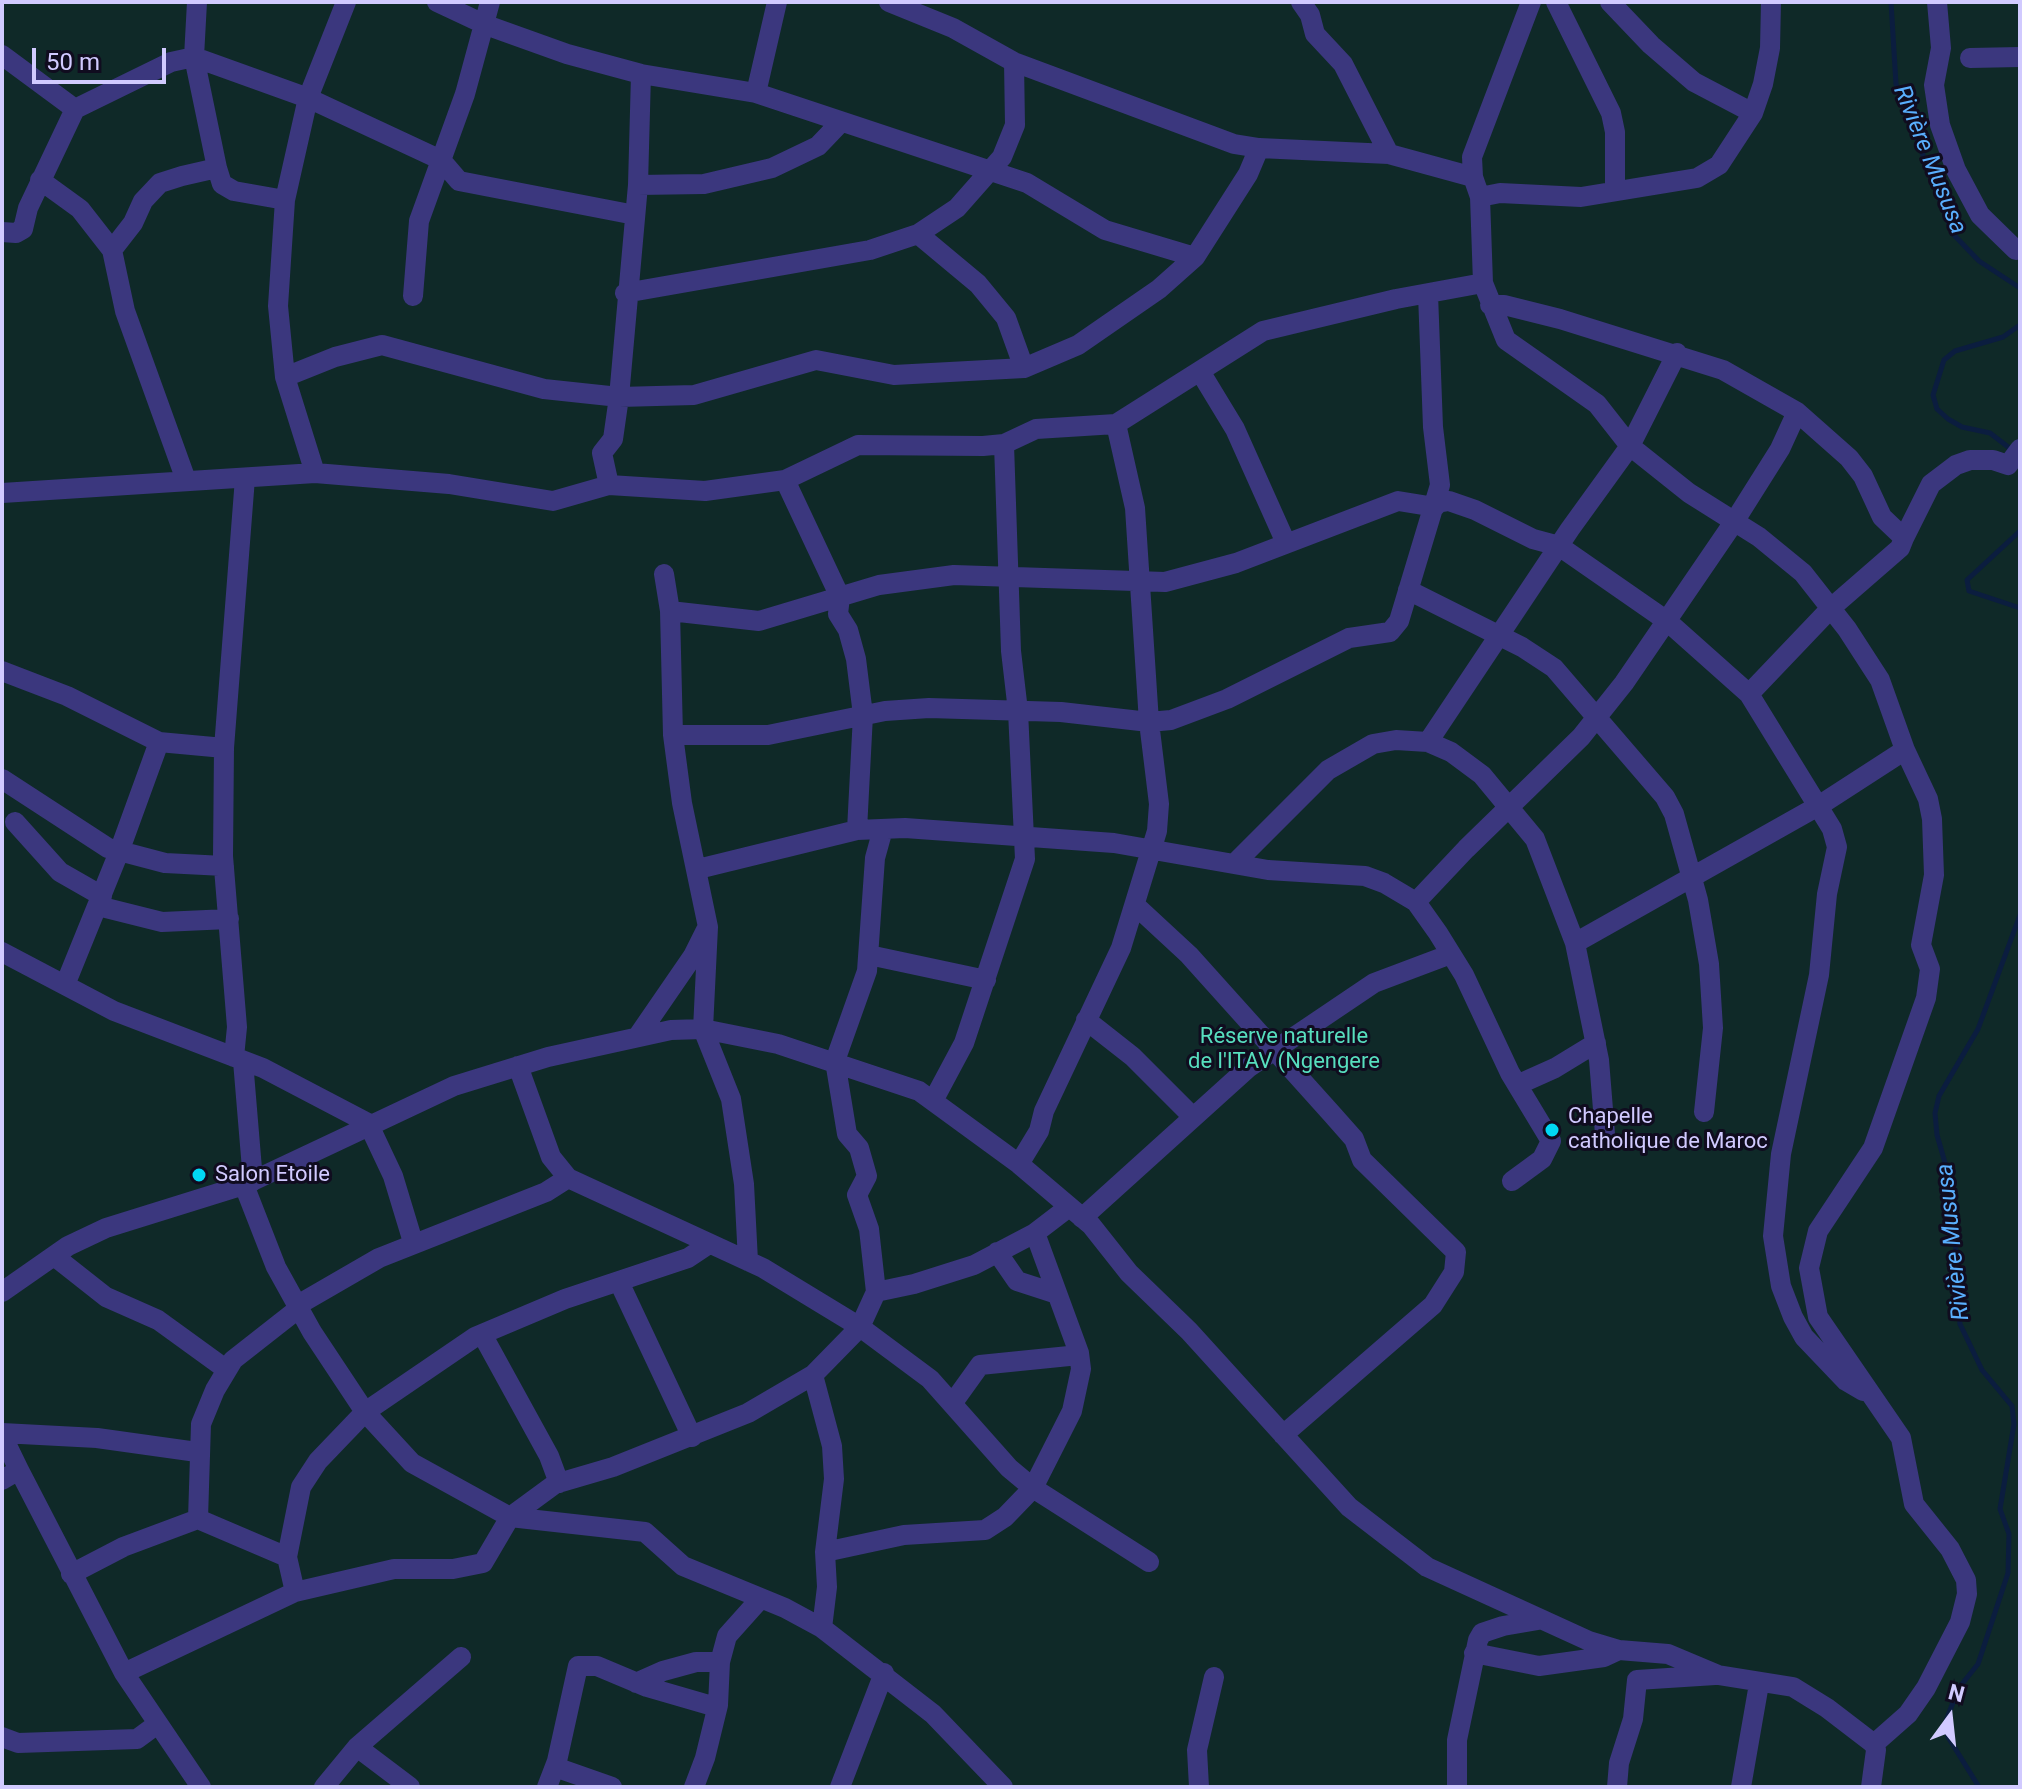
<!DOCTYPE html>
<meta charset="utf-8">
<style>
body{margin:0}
#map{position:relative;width:2022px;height:1789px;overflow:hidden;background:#100c1f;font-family:Roboto,sans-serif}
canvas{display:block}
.frame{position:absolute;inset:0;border:4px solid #d1caff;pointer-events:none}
.north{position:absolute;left:1910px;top:1677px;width:80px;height:80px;-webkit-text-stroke:6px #100c1f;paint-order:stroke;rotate:15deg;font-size:22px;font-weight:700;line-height:32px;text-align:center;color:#d1caff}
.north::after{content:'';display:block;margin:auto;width:28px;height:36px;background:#d1caff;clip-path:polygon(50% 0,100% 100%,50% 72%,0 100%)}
.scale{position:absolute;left:32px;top:48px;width:134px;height:36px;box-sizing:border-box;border:4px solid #d1caff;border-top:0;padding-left:10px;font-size:24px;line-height:28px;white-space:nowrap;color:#d1caff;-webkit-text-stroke:6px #100c1f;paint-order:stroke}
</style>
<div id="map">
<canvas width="2022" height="1789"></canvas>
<div class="frame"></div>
<div class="north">N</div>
<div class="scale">50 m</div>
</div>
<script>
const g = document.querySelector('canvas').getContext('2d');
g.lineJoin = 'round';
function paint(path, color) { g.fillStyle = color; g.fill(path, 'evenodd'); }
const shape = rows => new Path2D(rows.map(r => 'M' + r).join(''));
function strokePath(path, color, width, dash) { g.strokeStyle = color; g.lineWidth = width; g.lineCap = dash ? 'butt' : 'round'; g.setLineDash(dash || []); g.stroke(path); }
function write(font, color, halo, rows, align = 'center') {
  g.font = font + ' Roboto,sans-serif'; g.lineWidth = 6; g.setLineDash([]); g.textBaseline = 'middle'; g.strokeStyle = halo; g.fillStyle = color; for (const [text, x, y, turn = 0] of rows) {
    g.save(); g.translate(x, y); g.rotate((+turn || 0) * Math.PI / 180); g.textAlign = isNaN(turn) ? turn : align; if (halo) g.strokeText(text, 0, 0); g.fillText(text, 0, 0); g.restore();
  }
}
const green = shape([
 [2,2,2020,2,2020,1787,2,1787]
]);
const stream = shape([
 [1891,2,1896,84,1953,234,1979,261,2020,288],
 [2012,450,1990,433,1962,427,1948,419,1937,409,1933,395,1944,360,1955,351,2003,337,2020,325],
 [2020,531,1967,580,1969,591,2020,608],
 [1979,1787,1948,1737,1946,1721,1958,1689,1978,1664,2008,1573,2009,1534,2000,1509,2014,1424,2012,1406,1982,1370,1960,1324,1952,1187,1937,1135,1935,1113,1939,1096,1978,1029,2020,915]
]);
const minor = shape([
 [197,2,194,57,217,168],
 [437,2,486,25,567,54,641,74,756,93,1027,183,1105,230,1195,257],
 [889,2,953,28,1014,62,1234,144,1259,148,1389,154,1473,177],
 [1301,2,1310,15,1315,34,1343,64,1389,154],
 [1531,2,1472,157,1473,177,1480,197,1483,283,1506,340,1597,404,1630,446,1689,493,1759,537,1803,573,1847,629,1880,680,1905,750,1928,799,1932,819,1934,875,1921,945,1930,969,1926,998,1873,1148,1818,1231,1809,1268,1818,1317,1901,1438,1914,1504,1950,1549,1966,1580,1967,1594,1960,1622,1926,1688,1908,1714,1874,1744],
 [1556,2,1611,113,1615,132,1615,190],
 [1610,2,1651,45,1694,82,1753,113],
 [1937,2,1941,48,1934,85,1940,125,1956,170,1980,215,2016,250],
 [2,55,75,109],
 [1970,58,2020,57],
 [756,93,777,2],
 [40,180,80,209,112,250,125,311,186,480],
 [638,185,704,184,772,168,818,146,840,123],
 [1480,197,1500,193,1581,197,1697,178,1719,165,1753,113,1763,84,1770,48,1771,2],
 [2,232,16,233,23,229,28,208,75,109,171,62,194,57,308,98,441,160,459,181,635,215],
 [918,234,978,284,1006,318,1024,368],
 [112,250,133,223,143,201,160,183,182,176,217,168,222,184,234,191,285,200],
 [625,293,870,250,918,234,957,208,1002,157,1015,125,1014,62],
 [413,296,419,221,465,94,490,2],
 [1490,305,1504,305,1560,319,1723,370,1797,412,1849,458,1863,476,1882,517,1904,538,1900,548,1831,608,1749,694],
 [1201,373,1235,429,1286,543],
 [285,377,335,357,382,345,544,389,619,397,694,395,816,360,894,375,1024,368,1078,345,1159,289,1195,257,1248,174,1259,148],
 [315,473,285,377,278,306,285,200,308,98,346,2],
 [785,480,840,597,838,614,848,630,856,659,863,715,857,830],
 [609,485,602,453,613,439,619,397,638,185,641,74],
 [2,493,315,473,449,484,553,501,609,485,705,491,785,480,858,445,983,446,1004,444,1036,429,1116,424,1263,331,1396,299,1483,283],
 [1437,503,1449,501,1475,510,1533,539,1559,546,1667,621,1749,694,1832,829,1837,847,1827,894,1819,975,1781,1154,1773,1236,1781,1286,1793,1317,1804,1337,1846,1381,1863,1391],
 [1904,538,1931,484,1956,465,1970,460,1993,460,2008,465,2020,449],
 [664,574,670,611,673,735,682,803,708,927,703,1029,731,1099,744,1184,748,1261],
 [1408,590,1522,647,1554,668,1665,797,1674,814,1698,900,1709,964,1713,1028,1704,1112],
 [670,611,759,621,879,585,954,575,1165,582,1236,563,1398,501,1435,507],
 [2,671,67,696,159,742,224,748],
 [673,735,768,735,885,711,929,708,1061,712,1149,722,1171,720,1227,699,1349,638,1390,632,1399,621,1440,485,1433,427,1428,294],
 [1428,742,1570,529,1630,446,1677,353],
 [2,779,108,848,165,863,224,866],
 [15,822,60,872,102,896],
 [1235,863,1328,770,1373,744,1396,740,1428,742,1451,752,1482,775,1535,839,1575,943,1599,1060,1605,1134],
 [698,869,857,830,905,828,1114,843,1268,870,1365,876,1384,883,1416,902,1438,933,1464,975,1510,1073,1551,1141,1542,1159,1512,1181],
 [1416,902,1466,849,1581,737,1624,683,1734,522,1780,449,1797,412],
 [1135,905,1189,955,1331,1113,1354,1139,1362,1160,1456,1252,1454,1272,1433,1305,1283,1435],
 [98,906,162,922,229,919],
 [1575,943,1820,805,1905,750],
 [2,952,114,1011,263,1068,368,1123,393,1176,413,1242],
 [869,955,986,980],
 [65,985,119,852,159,742],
 [1086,1020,1132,1056,1192,1116],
 [638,1036,693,956,706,930],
 [234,1057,237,1027,223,856,224,748,245,478],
 [243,1061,253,1181],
 [518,1066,551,1157,568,1178,763,1268,860,1327,930,1379,1009,1468,1033,1488,1149,1562],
 [1517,1085,1555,1068,1596,1043],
 [933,1101,964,1043,1025,859,1018,711,1011,651,1004,444],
 [1019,1164,1039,1131,1044,1111,1121,948,1157,831,1159,804,1149,722,1135,508,1116,424],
 [244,1185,276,1267,312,1332,365,1412,412,1463,510,1517,645,1532,683,1566,785,1608,822,1628,933,1714,1003,1787],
 [1082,1218,1248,1068,1374,983,1451,954],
 [997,1252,1017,1281,1057,1294],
 [54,1256,106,1297,158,1320,227,1370],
 [620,1284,692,1437],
 [2,1292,68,1246,106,1228,244,1185,454,1086,548,1057,671,1030,703,1029,778,1044,919,1091,1019,1164,1091,1225,1129,1273,1189,1331,1349,1507,1427,1567,1589,1641,1619,1650,1668,1654,1718,1675,1793,1687,1827,1708,1874,1744,1876,1750,1871,1787],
 [876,1292,914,1284,974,1265,1035,1233,1069,1207],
 [296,1306,379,1258,546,1192,568,1178],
 [482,1334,549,1456,559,1483],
 [813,1375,832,1446,834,1479,825,1552,827,1587,822,1628],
 [952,1404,980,1365,1079,1355],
 [2,1433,97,1438,197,1452],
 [2,1435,19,1470],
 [2,1480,19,1470,124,1673,201,1787],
 [198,1519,201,1424,215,1390,233,1360,298,1309],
 [825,1552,904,1535,985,1530,1005,1517,1033,1488,1072,1411,1081,1369,1079,1353,1035,1233],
 [71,1574,123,1547,198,1519,287,1557],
 [295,1592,287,1557,301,1487,318,1461,365,1412,475,1337,565,1299,688,1258,709,1244],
 [1474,1653,1539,1666,1604,1657,1619,1650],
 [124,1673,295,1592,394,1569,453,1569,483,1563,510,1517,555,1484,613,1467,748,1413,813,1375,860,1327,876,1292,869,1229,857,1195,867,1176,859,1148,847,1134,835,1061,867,971,875,858,883,829],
 [636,1683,663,1671,696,1662,720,1662],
 [2,1737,18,1743,137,1739,156,1725],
 [357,1747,410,1787],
 [555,1767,612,1787],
 [324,1787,357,1747,461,1657],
 [547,1787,557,1761,578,1666,597,1666,647,1687,716,1707],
 [694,1787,705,1758,718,1705,720,1662,727,1636,761,1598],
 [840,1787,884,1673],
 [1199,1787,1197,1750,1214,1677],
 [1457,1787,1457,1740,1478,1640,1482,1633,1503,1626,1538,1620],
 [1617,1787,1619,1763,1633,1719,1637,1680,1715,1675],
 [1741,1787,1759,1684]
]);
const markers = [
 [1552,1130,8,"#01d8f4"],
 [199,1175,8,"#01d8f4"]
];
const parkNames = [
 ["Réserve naturelle",1284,1037],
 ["de l'ITAV (Ngengere",1284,1062]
];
const poiNames = [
 ["Chapelle",1568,1117],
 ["catholique de Maroc",1568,1142],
 ["Salon Etoile",215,1175]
];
const waterNames = [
 ["Rivière Mususa",1929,160,68],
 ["Rivière Mususa",1954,1242,-96]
];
paint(green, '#0f2928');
strokePath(stream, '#0b1d3f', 5);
strokePath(minor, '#3b377e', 20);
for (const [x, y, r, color] of markers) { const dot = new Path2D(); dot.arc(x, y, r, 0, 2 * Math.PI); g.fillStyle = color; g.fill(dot); strokePath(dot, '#100c1f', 3); }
write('22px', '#57debe', '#100c1f', parkNames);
write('22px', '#d1caff', '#100c1f', poiNames, 'left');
write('italic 24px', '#59affe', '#100c1f', waterNames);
</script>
